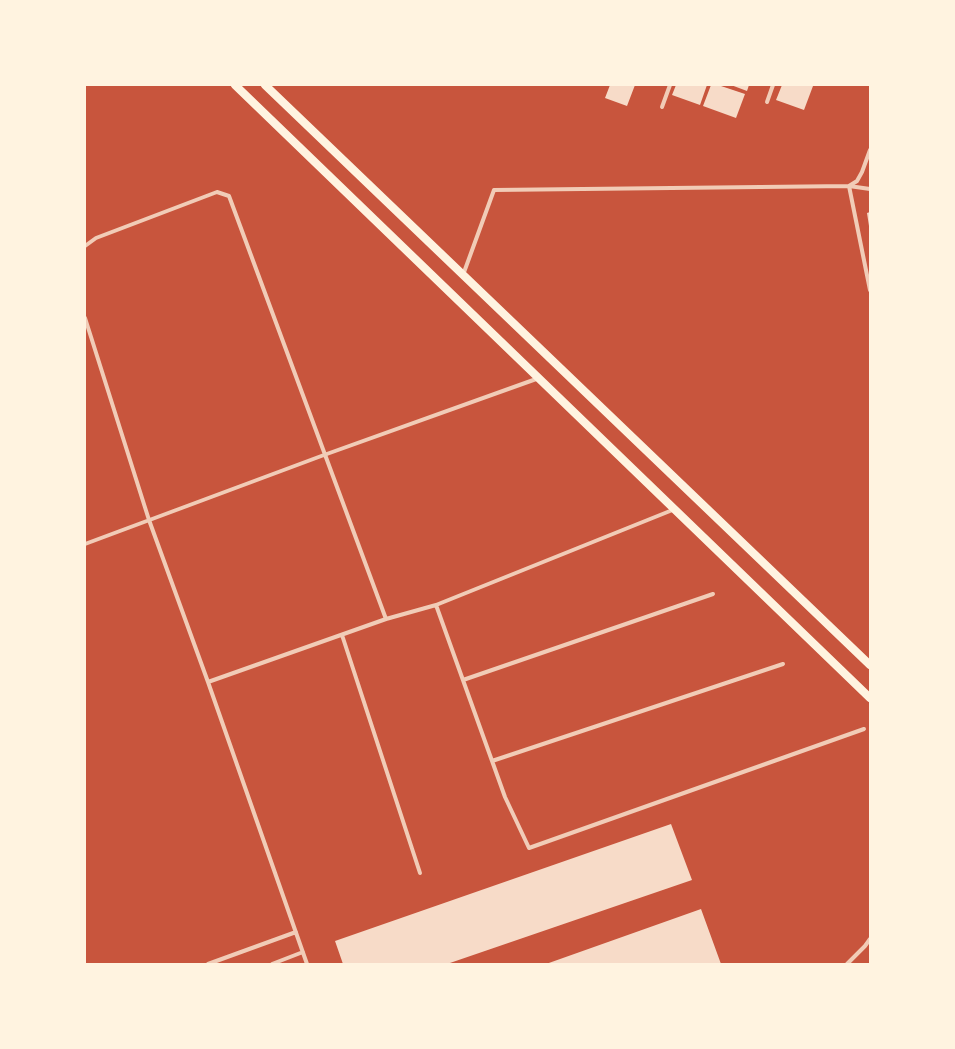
<!DOCTYPE html>
<style>
body{margin:0}
#map{position:relative;width:955px;height:1049px;overflow:hidden;background:#c8553d;font-family:"Asap Condensed",sans-serif}
canvas{display:block}
.frame{position:absolute;inset:0;border:86px solid #fff3e0;pointer-events:none}
</style>
<div id="map">
<canvas width="955" height="1049"></canvas>
<div class="frame"></div>
</div>
<script>
const g = document.querySelector('canvas').getContext('2d');
g.lineJoin = 'round';
function paint(path, color) { g.fillStyle = color; g.fill(path, 'evenodd'); }
const shape = rows => new Path2D(rows.map(r => 'M' + r).join(''));
function strokePath(path, color, width, dash) { g.strokeStyle = color; g.lineWidth = width; g.lineCap = dash ? 'butt' : 'round'; g.setLineDash(dash || []); g.stroke(path); }
const building = shape([
 [610,85,635,85,627,106,605,98],
 [676,85,707,85,700,105,672,95],
 [711,85,718,85,745,94,736,118,703,106],
 [731,85,749,85,747,91],
 [782,85,809,85,813,86,804,110,776,100],
 [870,212,870,225,869,226,867,213],
 [671,824,692,880,447,964,343,964,335,941],
 [701,909,721,964,546,964]
]);
const minor = shape([
 [767,102,773,85],
 [662,107,670,85],
 [870,189,849,186,870,290],
 [85,246,96,238,217,192,229,196,386,619],
 [463,275,494,190,849,186,857,181,862,172,870,150],
 [85,318,149,520,208,682,307,964],
 [85,544,324,455,539,378],
 [436,605,505,797,529,848,864,729],
 [342,635,420,873],
 [463,680,713,594],
 [208,682,386,619,436,605,675,509],
 [492,761,783,664],
 [208,964,296,932],
 [272,964,303,952],
 [847,964,865,946,870,939]
]);
const secondary = shape([
 [235,85,870,698],
 [265,85,870,665]
]);
paint(building, '#f7dbc8');
strokePath(minor, '#f1ccb7', 4);
strokePath(secondary, '#fff3e0', 8);
</script>
